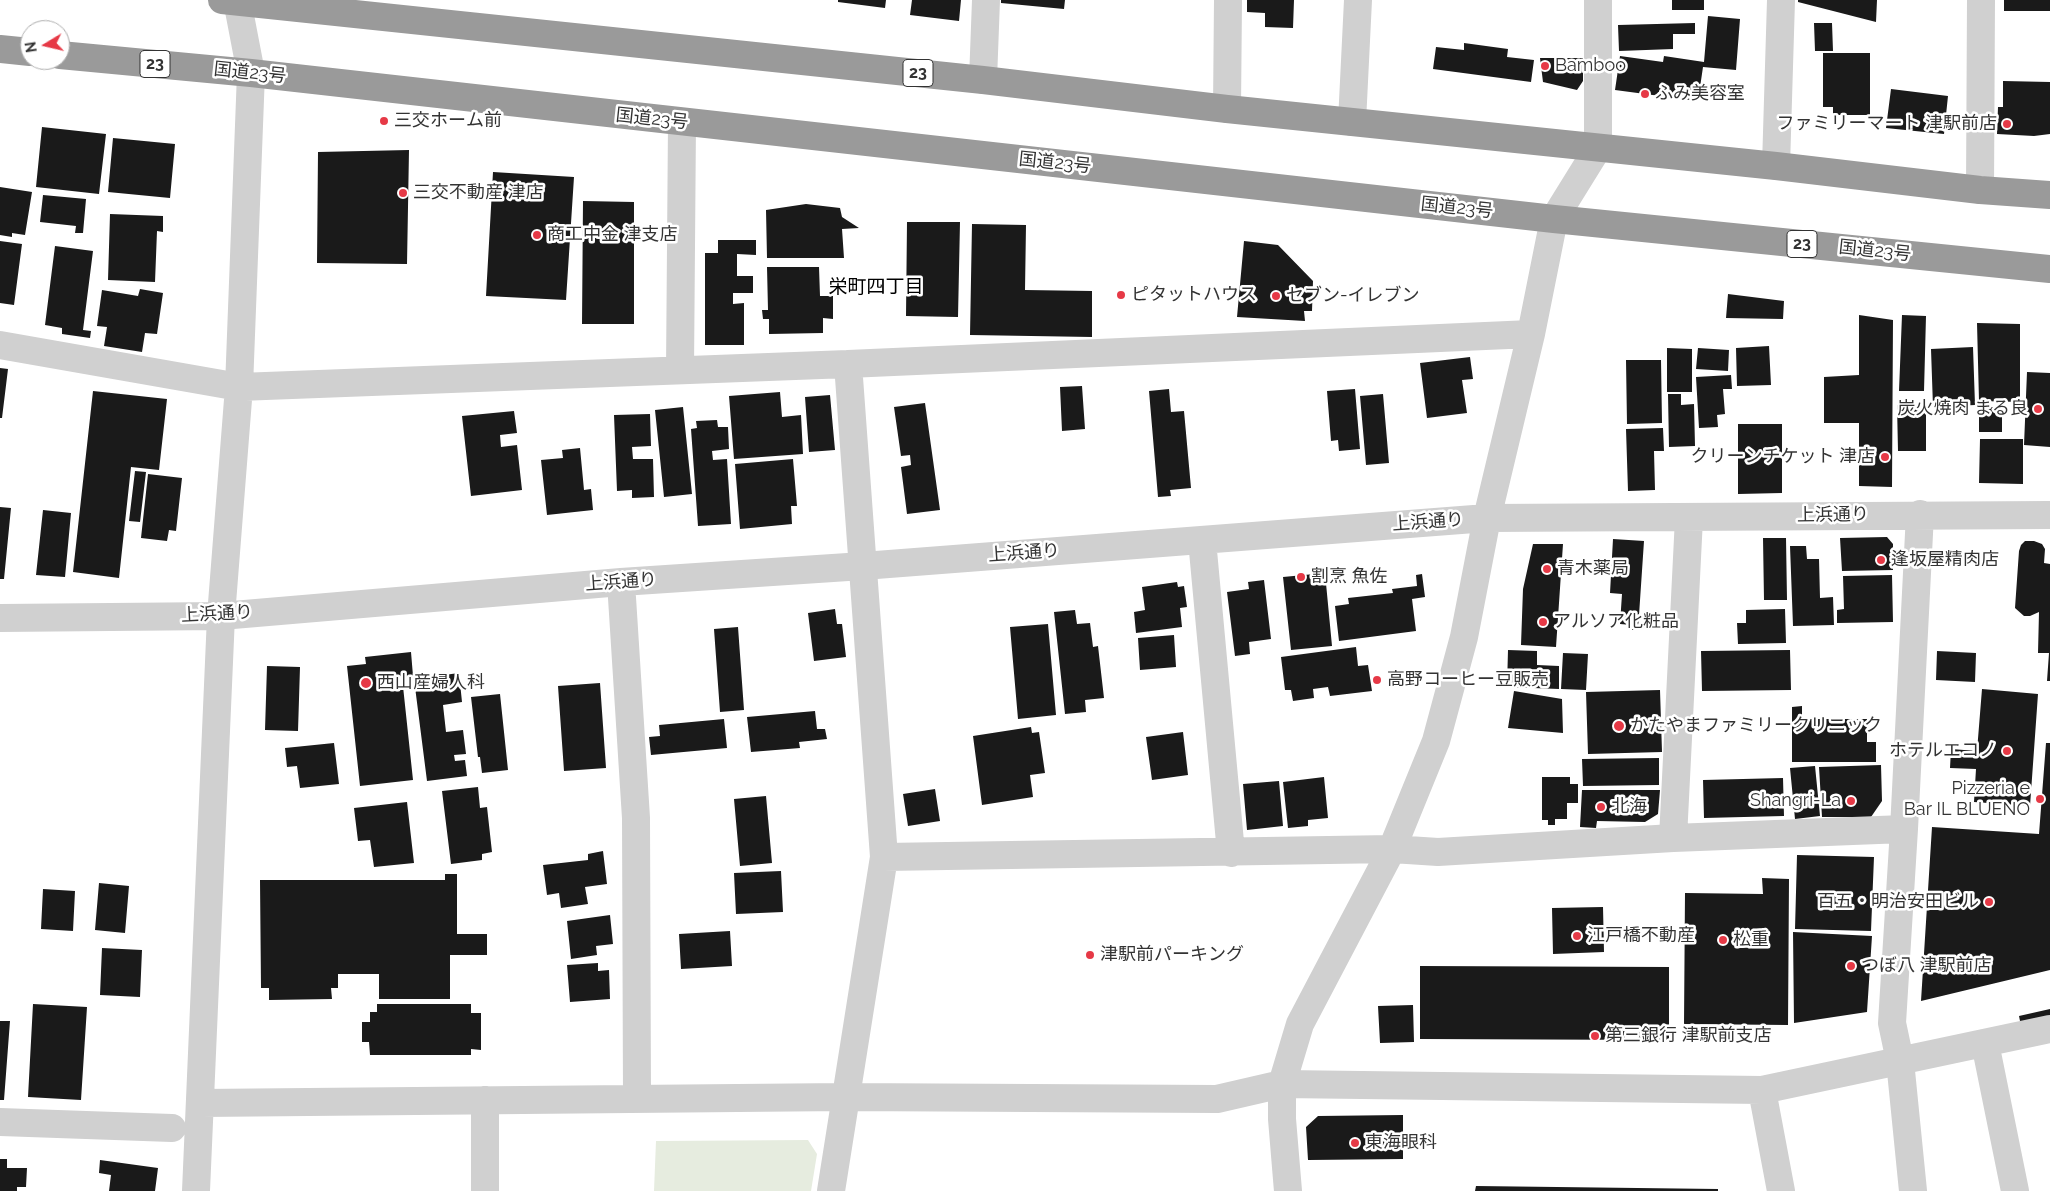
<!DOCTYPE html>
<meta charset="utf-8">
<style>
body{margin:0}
#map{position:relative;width:2050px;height:1191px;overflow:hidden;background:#fff;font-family:Raleway,sans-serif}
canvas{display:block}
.north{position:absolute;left:20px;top:20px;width:50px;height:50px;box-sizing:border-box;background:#fff;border:1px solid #adadad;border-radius:50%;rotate:261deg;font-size:14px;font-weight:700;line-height:20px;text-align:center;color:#333}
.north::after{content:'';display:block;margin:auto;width:18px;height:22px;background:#e63946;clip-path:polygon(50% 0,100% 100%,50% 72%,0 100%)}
</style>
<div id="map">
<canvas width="2050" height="1191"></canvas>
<div class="north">N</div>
</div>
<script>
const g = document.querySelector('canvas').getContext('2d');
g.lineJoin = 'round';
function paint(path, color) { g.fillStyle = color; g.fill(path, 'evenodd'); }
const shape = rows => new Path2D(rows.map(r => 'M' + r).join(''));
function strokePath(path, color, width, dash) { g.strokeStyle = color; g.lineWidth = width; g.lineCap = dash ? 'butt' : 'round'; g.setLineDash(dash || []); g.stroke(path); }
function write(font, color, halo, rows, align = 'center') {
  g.font = font + ' Raleway,"Noto Sans JP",sans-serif'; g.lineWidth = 5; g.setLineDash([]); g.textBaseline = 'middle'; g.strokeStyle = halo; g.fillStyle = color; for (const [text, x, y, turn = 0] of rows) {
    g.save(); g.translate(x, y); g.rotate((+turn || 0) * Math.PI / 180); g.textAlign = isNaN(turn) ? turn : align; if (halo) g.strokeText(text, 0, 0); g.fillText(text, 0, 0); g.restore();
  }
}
const green = shape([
 [808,1140,817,1154,811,1191,654,1191,656,1141]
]);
const building = shape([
 [838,0,886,0,885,8,838,2],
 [912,0,961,0,959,21,910,15],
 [1001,0,1065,0,1064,9,1001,3],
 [1247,0,1294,0,1293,28,1265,27,1265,13,1247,12],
 [1672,0,1704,0,1704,10,1672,10],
 [1798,0,1877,0,1876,22,1798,2],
 [2004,0,2050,0,2050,11,2004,11],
 [1708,16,1740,19,1736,70,1703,67,1698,101,1615,90,1620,56,1663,62,1664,56,1704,62],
 [1695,23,1695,34,1673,34,1673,49,1619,51,1618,25],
 [1814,23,1832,23,1833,51,1815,51],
 [1464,43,1508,49,1507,57,1534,60,1531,82,1433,69,1436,47,1464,50],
 [1823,53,1870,53,1870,115,1833,115,1833,107,1823,107],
 [1540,58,1583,58,1583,81,1577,90,1543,82],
 [2003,81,2050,82,2050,134,2034,136,1997,134,1998,107,2003,107],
 [1891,89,1948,96,1944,134,1886,128],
 [42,127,106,134,99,194,36,187],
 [113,138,175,144,170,198,108,192],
 [409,150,407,264,317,263,318,152],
 [493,172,574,177,566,300,486,296],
 [0,187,32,192,25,235,12,233,12,237,0,235],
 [43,195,86,199,83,233,75,233,76,226,40,222],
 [583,201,634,202,634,324,582,324],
 [806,204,840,208,842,217,859,228,842,229,844,258,767,258,766,210],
 [110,214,163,216,163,232,157,231,155,282,108,280],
 [907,222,960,222,958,317,906,316],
 [972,224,1026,225,1025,290,1092,291,1092,337,970,335],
 [718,240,756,240,756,255,737,254,737,276,753,276,753,293,733,293,733,304,744,303,744,345,705,345,705,253,718,253],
 [0,241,22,244,14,305,0,303],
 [1244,241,1278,245,1313,281,1312,311,1304,311,1305,321,1237,317],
 [55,246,93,251,83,330,91,331,90,338,62,334,62,328,45,325],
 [767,267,819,267,820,296,833,296,833,319,823,318,823,333,769,334,769,319,763,319,762,310,768,310],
 [140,289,163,293,157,334,145,333,142,352,104,346,107,327,97,326,102,290,138,296],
 [1728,294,1784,301,1783,319,1726,318],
 [1859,315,1893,320,1892,487,1859,486,1859,423,1824,423,1824,377,1859,375],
 [1902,315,1926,316,1924,391,1899,391],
 [1977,323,2020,324,2020,402,1979,401],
 [1769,346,1771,385,1737,386,1736,348],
 [1973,347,1975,405,1933,407,1931,349],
 [1667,348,1692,349,1692,392,1667,392],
 [1698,348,1729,350,1728,371,1696,369],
 [1470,357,1473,379,1462,380,1467,413,1427,418,1420,363],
 [1626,360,1661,360,1662,423,1627,424],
 [0,368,8,369,2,418,0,418],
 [2027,372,2050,373,2050,447,2024,445],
 [1731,375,1732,389,1723,389,1725,414,1717,415,1718,427,1699,428,1696,377],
 [1082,386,1085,429,1062,431,1060,387],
 [1169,389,1171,412,1184,411,1191,488,1170,490,1171,496,1158,497,1149,391],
 [1355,389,1360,449,1339,451,1338,440,1331,441,1327,391],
 [93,391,167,399,159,470,131,467,119,578,73,572],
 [780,392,782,417,801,415,803,454,734,459,729,396],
 [1383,394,1389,463,1366,465,1360,396],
 [1668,394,1681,394,1681,405,1694,404,1695,446,1669,447],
 [830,395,835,450,809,452,805,397],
 [925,403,940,510,907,514,901,467,911,465,910,455,901,456,894,407],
 [1897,405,1926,405,1926,451,1898,451],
 [683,407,692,494,664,497,655,410],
 [1979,407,2002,407,2002,432,1979,432],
 [514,411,517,433,500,435,501,447,517,445,522,490,471,496,462,416],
 [650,414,651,446,632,447,633,459,653,459,654,497,632,498,632,490,617,491,614,415],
 [717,420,718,427,728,427,729,449,712,451,713,460,727,459,731,524,698,526,691,429,697,428,696,421],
 [1738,424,1782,424,1782,493,1738,494],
 [1663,428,1664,451,1654,451,1655,490,1628,491,1626,429],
 [1980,439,2023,439,2023,484,1979,483],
 [580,448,584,490,591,489,593,510,547,515,541,460,563,458,562,450],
 [793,459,797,506,791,506,792,524,740,529,735,464],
 [135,471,146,472,140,522,129,521],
 [148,474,182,478,176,531,169,530,167,541,141,538],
 [0,507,11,508,4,579,0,579],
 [43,510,71,513,65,577,36,575],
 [1887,537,1893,544,1893,570,1842,571,1840,538],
 [1763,538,1786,538,1787,600,1764,600],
 [1613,539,1644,541,1638,630,1632,630,1632,625,1620,624,1622,594,1610,593],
 [2025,541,2034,541,2042,544,2045,549,2044,563,2050,564,2050,681,2047,681,2049,653,2038,653,2039,612,2030,616,2024,616,2015,608,2019,551,2021,545],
 [1533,544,1563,544,1556,647,1521,645,1523,589],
 [1790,546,1806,546,1807,559,1819,559,1820,598,1833,597,1834,625,1793,626],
 [1325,573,1332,646,1291,650,1283,577],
 [1422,574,1425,597,1412,599,1416,631,1339,641,1335,606,1349,604,1348,598,1393,593,1392,589,1417,586,1416,575],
 [1892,575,1893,622,1837,623,1837,610,1844,609,1843,576],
 [1264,580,1271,639,1249,642,1250,654,1235,656,1227,592,1249,589,1248,582],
 [1177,582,1178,587,1184,586,1187,607,1180,608,1182,627,1136,633,1134,612,1145,610,1142,587],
 [835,609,837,624,842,624,846,657,814,661,808,613],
 [1785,609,1786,643,1738,644,1737,623,1746,623,1746,610],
 [1075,610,1077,624,1090,623,1093,647,1098,646,1104,698,1085,700,1086,712,1065,714,1054,612],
 [1048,624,1056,715,1018,719,1010,627],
 [738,627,744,710,720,712,714,629],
 [1174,635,1176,667,1140,670,1138,638],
 [1356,647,1358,666,1368,665,1372,691,1330,696,1328,687,1313,689,1314,698,1293,701,1291,690,1285,690,1281,657],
 [1508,650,1537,651,1537,665,1559,666,1559,689,1507,687],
 [1790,650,1791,690,1702,691,1701,651],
 [1937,651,1976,653,1975,682,1936,680],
 [411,652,413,676,402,677,413,780,360,786,347,666,366,664,365,657],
 [1563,653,1588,654,1586,690,1561,689],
 [267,666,300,667,298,731,265,730],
 [459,673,462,702,443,705,446,732,463,730,466,754,454,755,455,761,465,760,467,776,427,781,414,679],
 [600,683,606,768,564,771,558,686],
 [1982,689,2038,694,2030,806,1974,802,1976,769,1950,768,1951,749,1977,751],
 [1660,690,1662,752,1588,754,1586,692],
 [1514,691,1562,699,1563,733,1508,728],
 [500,694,508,770,482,773,480,757,478,757,471,697],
 [1802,706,1802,719,1867,719,1867,742,1876,742,1876,762,1792,762,1792,707],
 [815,711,817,729,825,729,827,739,799,742,800,748,751,752,747,717],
 [724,719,727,748,651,755,649,737,660,736,659,725],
 [1031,727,1032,733,1039,732,1045,773,1030,775,1033,797,982,805,973,736],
 [1183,732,1188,775,1152,780,1146,737],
 [334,743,339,784,300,788,297,766,287,767,285,748],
 [2046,743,2050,743,2050,970,1921,1001,1932,827,2039,834],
 [1659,758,1659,785,1583,786,1582,759],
 [1881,765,1882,801,1871,817,1822,817,1819,767],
 [1815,766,1820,816,1795,819,1790,768],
 [1324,777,1328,818,1308,820,1308,826,1288,828,1283,782],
 [1542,777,1570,777,1570,784,1578,784,1578,803,1567,803,1567,819,1555,819,1555,825,1548,825,1548,820,1542,820],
 [1783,778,1784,816,1704,818,1703,780],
 [1279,781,1283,826,1247,830,1243,784],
 [478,787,480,808,487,807,492,852,482,854,482,860,451,864,442,791],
 [935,789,940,821,908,826,903,794],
 [1582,790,1660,790,1658,814,1645,822,1597,821,1596,828,1580,827],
 [766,796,772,863,740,866,734,799],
 [407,802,414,863,374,867,370,840,358,841,354,808],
 [603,851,607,884,585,887,588,904,561,908,559,893,547,895,543,865,588,860,588,854],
 [1797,855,1874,857,1871,931,1795,929],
 [781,871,783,912,736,914,734,873],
 [445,874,457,874,457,934,487,934,487,955,450,955,450,999,379,999,379,974,338,974,338,988,331,988,332,999,269,1000,269,988,261,988,260,880,445,880],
 [1762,878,1789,879,1788,1025,1684,1024,1685,893,1763,894],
 [99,883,129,886,125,933,95,930],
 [43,889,75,891,73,931,41,929],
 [1603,907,1604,952,1553,954,1552,908],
 [610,915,613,944,596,946,597,955,571,959,567,921],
 [730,931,732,966,681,969,679,934],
 [1793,932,1872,936,1867,1012,1794,1023],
 [102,948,142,950,140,997,100,995],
 [598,963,598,971,609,970,610,999,570,1002,567,965],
 [1420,966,1669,967,1669,1040,1420,1039],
 [33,1004,87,1007,81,1100,28,1097],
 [377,1004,471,1004,471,1013,481,1013,481,1050,471,1049,471,1055,370,1055,369,1042,362,1042,362,1022,370,1022,370,1012,377,1012],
 [1413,1005,1414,1042,1380,1043,1378,1006],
 [2050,1009,2050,1020,2021,1026,2019,1016],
 [0,1021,10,1021,4,1100,0,1100],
 [1403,1115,1403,1159,1308,1160,1306,1127,1318,1116],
 [0,1159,7,1159,7,1168,27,1168,26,1187,17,1187,17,1191,0,1191],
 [100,1160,158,1168,155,1191,109,1191,111,1175,99,1173],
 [1476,1186,1718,1189,1718,1191,1475,1191]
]);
const minor = shape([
 [983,80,986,0],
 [1227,109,1228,0],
 [1352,122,1358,0],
 [1776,166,1781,0],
 [1980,190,1981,0],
 [0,345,239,387,848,364,1531,334],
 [680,370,682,122],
 [1202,540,1231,853],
 [621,582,636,818,637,1099],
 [0,618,221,616,621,582,863,566,1487,518,2050,515],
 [1673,838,1689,518],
 [884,857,1392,849,1438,852,1673,838,1904,829],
 [1985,1043,2015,1191],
 [1762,1090,1781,1191],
 [201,1103,845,1097,1217,1099,1282,1084,1762,1090,2050,1029],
 [0,1122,172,1128],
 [196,1191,221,616,239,387,251,73,237,0],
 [485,1191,485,1100],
 [831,1191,884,857,848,364],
 [1288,1191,1282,1119,1282,1084,1300,1024,1392,849,1436,741,1464,637,1487,518,1531,334,1554,219,1598,148,1598,0],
 [1913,1191,1900,1061,1892,1023,1904,829,1920,514]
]);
const highway = shape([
 [222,0,983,80,1227,109,1776,166,1980,190,2050,195],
 [0,49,30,52],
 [60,55,251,73,1554,219,2050,269]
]);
const markers = [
 [1545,66,5,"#e63946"],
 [1645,94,5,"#e63946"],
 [384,121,5,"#e63946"],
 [2007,124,5,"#e63946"],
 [403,193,5,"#e63946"],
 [537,235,5,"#e63946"],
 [1121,295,5,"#e63946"],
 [1276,296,5,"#e63946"],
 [2038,409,5,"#e63946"],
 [1885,457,5,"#e63946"],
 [1881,560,5,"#e63946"],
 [1547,569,5,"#e63946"],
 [1301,577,5,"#e63946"],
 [1543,622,5,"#e63946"],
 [1377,680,5,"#e63946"],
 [366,683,6,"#e63946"],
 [1619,726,6,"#e63946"],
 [2007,751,5,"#e63946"],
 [2040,799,5,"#e63946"],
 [1851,801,5,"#e63946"],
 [1601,807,5,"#e63946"],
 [1989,902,5,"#e63946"],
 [1577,936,5,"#e63946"],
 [1723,940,5,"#e63946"],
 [1090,955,5,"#e63946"],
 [1851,966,5,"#e63946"],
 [1595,1036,5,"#e63946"],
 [1355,1143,5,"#e63946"]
];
const shields = [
 [155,64,30],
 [918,73,30],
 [1802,244,30]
];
const shieldNames = [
 ["23",155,64],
 ["23",918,73],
 ["23",1802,244]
];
const poiNames = [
 ["Bamboo",1555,66],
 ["ふみ美容室",1655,94],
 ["三交ホーム前",394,121],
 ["ファミリーマート 津駅前店",1997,124,"right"],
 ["三交不動産 津店",413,193],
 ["商工中金 津支店",547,235],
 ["ピタットハウス",1131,295],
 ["セブン-イレブン",1286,296],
 ["炭火焼肉 まる良",2028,409,"right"],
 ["クリーンチケット 津店",1875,457,"right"],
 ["逢坂屋精肉店",1891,560],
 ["青木薬局",1557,569],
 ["割烹 魚佐",1311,577],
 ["アルソア化粧品",1553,622],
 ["高野コーヒー豆販売",1387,680],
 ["西山産婦人科",377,683],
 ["かたやまファミリークリニック",1630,726],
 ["ホテルエコノ",1997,751,"right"],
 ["Pizzeria e",2030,789,"right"],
 ["Bar IL BLUENO",2030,810,"right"],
 ["Shangri-La",1841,801,"right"],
 ["北海",1611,807],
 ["百五・明治安田ビル",1979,902,"right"],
 ["江戸橋不動産",1587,936],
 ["松重",1733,940],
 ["津駅前パーキング",1100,955],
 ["つぼ八 津駅前店",1861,966],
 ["第三銀行 津駅前支店",1605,1036],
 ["東海眼科",1365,1143]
];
const streetNames = [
 ["国道23号",250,73,6],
 ["国道23号",652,119,6],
 ["国道23号",1055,163,6],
 ["国道23号",1457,208,6],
 ["国道23号",1875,251,6],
 ["上浜通り",1833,515,-1],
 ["上浜通り",1428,522,-4],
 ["上浜通り",1024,553,-4],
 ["上浜通り",621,582,-4],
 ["上浜通り",217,614,-3]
];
const neighbourhoodNames = [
 ["栄町四丁目",876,287]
];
paint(green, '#e6ecdf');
paint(building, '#1a1a1a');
strokePath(minor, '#d0d0d0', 28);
strokePath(highway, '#9a9a9a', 28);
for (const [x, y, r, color] of markers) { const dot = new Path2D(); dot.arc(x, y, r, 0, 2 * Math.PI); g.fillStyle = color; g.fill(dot); strokePath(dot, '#fff', 2); }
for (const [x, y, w] of shields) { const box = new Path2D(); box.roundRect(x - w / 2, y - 13.5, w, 27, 4); g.fillStyle = '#fff'; g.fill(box); strokePath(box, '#333', 1); }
write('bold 16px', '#333', null, shieldNames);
write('18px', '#333', '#fff', poiNames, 'left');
write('18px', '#333', '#fff', streetNames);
write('19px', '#000', '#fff', neighbourhoodNames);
</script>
